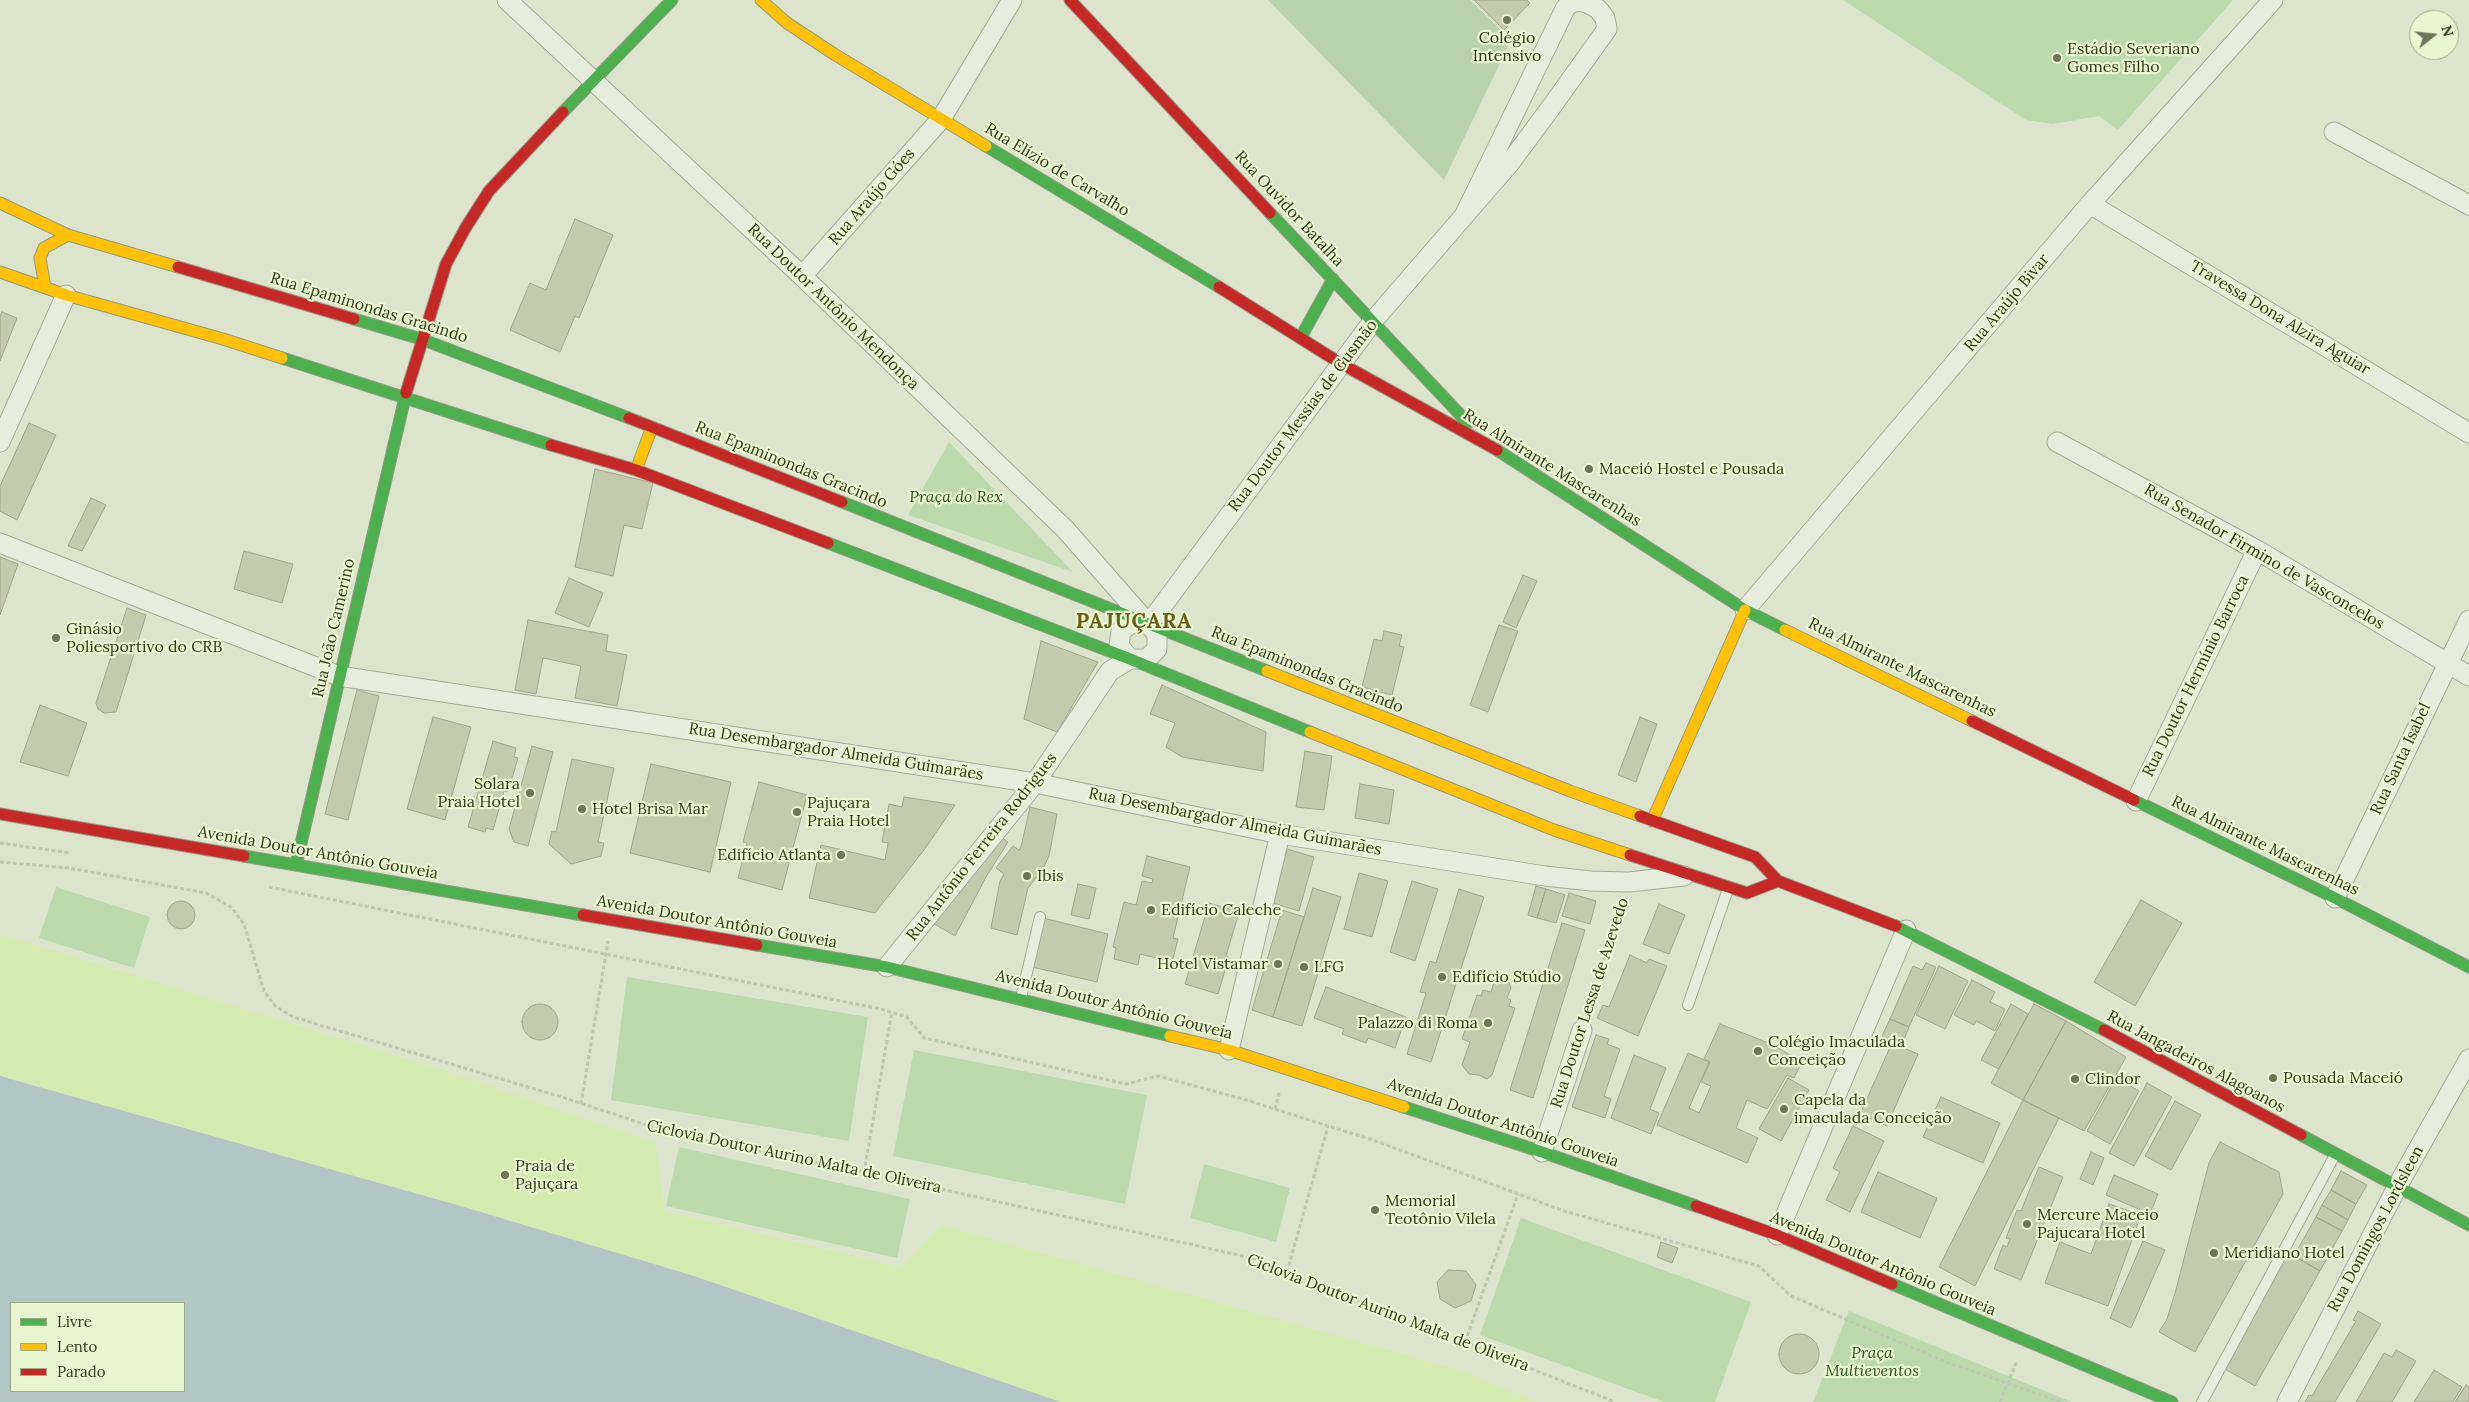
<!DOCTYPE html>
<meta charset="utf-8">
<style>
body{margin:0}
#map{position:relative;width:2469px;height:1402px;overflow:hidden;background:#dce5cb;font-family:Lora,serif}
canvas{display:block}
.legend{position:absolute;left:10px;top:1302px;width:175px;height:90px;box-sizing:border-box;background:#e9f7d0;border:1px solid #a1ab88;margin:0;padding:6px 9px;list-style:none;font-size:15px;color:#35391c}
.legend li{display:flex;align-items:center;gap:10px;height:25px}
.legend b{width:25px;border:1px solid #a1ab88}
.north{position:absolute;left:2409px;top:10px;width:50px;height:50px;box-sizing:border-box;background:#e9f7d0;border:1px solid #a1ab88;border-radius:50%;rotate:74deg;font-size:14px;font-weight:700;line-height:20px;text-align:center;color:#35391c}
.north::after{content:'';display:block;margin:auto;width:18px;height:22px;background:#6f7559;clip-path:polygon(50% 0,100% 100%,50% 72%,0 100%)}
</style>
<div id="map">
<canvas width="2469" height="1402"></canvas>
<ul class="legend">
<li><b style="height:6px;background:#4caf50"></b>Livre</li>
<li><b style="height:6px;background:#ffc107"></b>Lento</li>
<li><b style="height:6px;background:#c62828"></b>Parado</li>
</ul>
<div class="north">N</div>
</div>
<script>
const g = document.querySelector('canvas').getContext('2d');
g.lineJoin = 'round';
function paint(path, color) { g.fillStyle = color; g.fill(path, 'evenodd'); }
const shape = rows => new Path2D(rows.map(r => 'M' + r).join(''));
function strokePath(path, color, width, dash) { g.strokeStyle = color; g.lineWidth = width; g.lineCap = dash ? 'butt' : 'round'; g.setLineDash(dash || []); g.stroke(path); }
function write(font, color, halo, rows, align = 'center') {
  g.font = font + ' Lora,serif'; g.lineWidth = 4.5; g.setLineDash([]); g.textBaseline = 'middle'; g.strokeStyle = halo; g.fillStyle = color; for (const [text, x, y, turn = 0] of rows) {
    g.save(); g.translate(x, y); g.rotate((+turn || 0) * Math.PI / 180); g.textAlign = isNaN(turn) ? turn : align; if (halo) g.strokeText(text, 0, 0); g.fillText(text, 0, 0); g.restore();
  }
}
const green = shape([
 [1843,0,2233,0,2118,130,2099,116,2053,124,2026,120],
 [949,442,1073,572,908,515],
 [56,887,150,917,134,968,39,938],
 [627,977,868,1017,849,1141,611,1100],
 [914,1050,1147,1095,1125,1204,893,1156],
 [679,1147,910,1199,897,1258,666,1206],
 [1204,1164,1290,1188,1276,1242,1190,1218],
 [1521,1218,1751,1302,1715,1402,1664,1402,1480,1335],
 [1849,1311,2072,1402,1813,1402]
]);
const sand = shape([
 [0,934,447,1071,656,1143,665,1211,901,1267,941,1225,1460,1370,1538,1402,1061,1402,694,1276,464,1207,0,1076]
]);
const cemetery = shape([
 [1268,0,1470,0,1511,40,1444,180]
]);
const water = shape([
 [0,1076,464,1207,694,1276,1061,1402,0,1402],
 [11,1303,184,1303,184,1391,11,1391]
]);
const building = shape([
 [1474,0,1527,0,1530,3,1504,30,1474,0],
 [575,219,613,235,579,318,575,316,560,352,510,330,530,283,546,290,575,219],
 [2,312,17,318,0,361,0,317,2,312],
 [29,423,56,435,17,520,0,511,0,486,29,423],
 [595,469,653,483,642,529,624,525,613,576,575,567,595,469],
 [91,498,106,505,82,551,68,546,91,498],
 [244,551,293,564,282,603,234,589,244,551],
 [0,557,18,564,0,615,0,557],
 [1523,575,1537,581,1516,628,1503,622,1523,575],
 [569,578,603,593,589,627,555,613,569,578],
 [127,608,146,615,116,712,104,713,98,709,96,703,127,608],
 [528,620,608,635,606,651,627,655,617,706,575,698,581,666,543,658,536,694,515,690,528,620],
 [1499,625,1518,631,1488,712,1470,705,1499,625],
 [1384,631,1402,635,1399,646,1404,647,1392,695,1362,687,1374,639,1382,641,1384,631],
 [1041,641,1098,662,1057,732,1024,719,1041,641],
 [1162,685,1266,732,1263,771,1182,757,1166,747,1175,723,1150,714,1162,685],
 [357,690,379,696,348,820,325,814,357,690],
 [40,705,87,723,68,776,20,762,40,705],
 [433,717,471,727,445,820,407,809,433,717],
 [1640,717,1657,724,1636,782,1618,775,1640,717],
 [493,741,516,748,514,757,518,758,508,792,504,791,493,830,486,828,485,832,468,827,493,741],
 [532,746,553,752,528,846,514,842,509,829,532,746],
 [1305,751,1332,756,1324,810,1296,807,1305,751],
 [572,759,614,768,598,842,604,843,601,856,571,864,549,844,552,831,556,832,572,759],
 [651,764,731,782,710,872,630,853,651,764],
 [759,782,807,795,782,890,738,878,747,843,743,842,759,782],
 [1360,784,1394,790,1389,824,1355,818,1360,784],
 [904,797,955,805,924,850,875,913,809,898,821,845,885,860,888,843,882,842,889,804,902,807,904,797],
 [1030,807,1057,814,1049,856,1043,869,1028,888,1017,935,991,928,1000,881,1004,874,996,868,1013,846,1019,850,1021,847,1030,807],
 [997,834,1008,842,986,877,955,936,931,922,997,834],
 [1287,849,1314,857,1299,911,1273,903,1287,849],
 [1147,856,1190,867,1173,938,1178,939,1172,962,1140,954,1138,965,1114,959,1116,948,1113,947,1124,902,1136,905,1142,881,1152,883,1153,879,1142,876,1147,856],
 [1359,873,1388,881,1372,937,1344,929,1359,873],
 [1412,881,1438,889,1415,961,1390,952,1412,881],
 [1078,884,1096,888,1089,919,1071,915,1078,884],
 [1536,886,1546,889,1537,918,1528,915,1536,886],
 [1313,888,1341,897,1302,1026,1273,1017,1313,888],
 [1459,889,1484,897,1431,1062,1407,1054,1426,993,1420,992,1430,961,1436,963,1459,889],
 [1546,889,1565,895,1556,923,1537,918,1546,889],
 [1569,893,1596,901,1590,924,1562,916,1569,893],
 [2141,900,2182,923,2135,1006,2094,982,2141,900],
 '167 915a14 14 0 1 1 28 0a14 14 0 1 1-28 0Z',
 [1209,903,1239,912,1226,956,1229,957,1218,994,1185,984,1209,903],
 [1659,904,1685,915,1669,954,1643,944,1659,904],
 [1282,910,1304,917,1273,1017,1252,1010,1282,910],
 [1043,918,1108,934,1097,982,1032,967,1043,918],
 [1562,923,1585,930,1533,1098,1510,1090,1562,923],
 [1630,955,1647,963,1649,959,1667,966,1638,1036,1597,1018,1603,1005,1609,1007,1630,955],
 [1926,963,1936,967,1909,1027,1890,1019,1913,966,1922,970,1926,963],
 [1939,966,1968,981,1945,1029,1916,1015,1939,966],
 [1507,977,1511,988,1507,998,1511,1000,1509,1006,1515,1008,1492,1075,1487,1079,1479,1075,1469,1074,1462,1065,1470,1042,1462,1039,1477,995,1481,996,1483,990,1491,992,1494,982,1507,977],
 [1972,980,1995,992,1990,1002,2005,1009,1995,1031,1976,1021,1974,1025,1954,1015,1972,980],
 [1326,987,1406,1017,1395,1048,1368,1038,1366,1043,1342,1034,1344,1029,1314,1018,1326,987],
 '522 1022a18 18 0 1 1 36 0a18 18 0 1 1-36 0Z',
 [2011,1004,2028,1014,1999,1069,1981,1060,2011,1004],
 [2034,1004,2066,1021,2023,1100,1991,1083,2034,1004],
 [1890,1019,1909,1027,1902,1044,1882,1036,1890,1019],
 [2066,1021,2126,1057,2084,1131,2023,1100,2066,1021],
 [1720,1024,1771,1044,1802,1062,1794,1078,1787,1075,1767,1109,1747,1100,1736,1128,1758,1138,1747,1163,1657,1125,1688,1053,1709,1062,1689,1108,1699,1113,1711,1086,1701,1082,1710,1062,1704,1059,1720,1024],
 [1596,1035,1609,1039,1607,1044,1620,1049,1604,1096,1611,1099,1605,1118,1572,1107,1596,1035],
 [1892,1043,1918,1054,1887,1126,1860,1114,1892,1043],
 [1634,1055,1666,1068,1650,1109,1659,1113,1651,1134,1611,1118,1634,1055],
 [1788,1078,1809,1090,1781,1141,1759,1129,1788,1078],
 [2116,1078,2139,1091,2110,1144,2087,1131,2116,1078],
 [2147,1083,2172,1097,2134,1166,2109,1153,2147,1083],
 [1941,1097,2000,1123,1983,1163,1923,1137,1941,1097],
 [2023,1100,2059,1118,1975,1286,1939,1267,2023,1100],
 [2175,1101,2201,1115,2171,1170,2145,1156,2175,1101],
 [1853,1126,1884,1141,1850,1212,1826,1200,1840,1172,1833,1168,1853,1126],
 [2220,1142,2279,1172,2283,1194,2195,1352,2159,1332,2167,1319,2175,1293,2209,1163,2220,1142],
 [2091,1152,2104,1158,2093,1185,2080,1179,2091,1152],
 [2039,1167,2063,1177,2021,1280,1994,1269,2003,1245,2007,1247,2010,1239,2006,1238,2017,1210,2021,1211,2039,1167],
 [2341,1171,2367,1185,2356,1204,2331,1190,2341,1171],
 [1878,1172,1937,1198,1920,1238,1861,1212,1878,1172],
 [2114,1175,2158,1194,2150,1214,2106,1195,2114,1175],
 [2331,1190,2356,1204,2348,1220,2322,1205,2331,1190],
 [2109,1204,2141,1215,2108,1306,2045,1283,2060,1242,2091,1254,2109,1204],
 [2322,1205,2348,1220,2342,1231,2316,1217,2322,1205],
 [2316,1217,2342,1231,2320,1271,2294,1256,2316,1217],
 [2143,1241,2165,1250,2131,1328,2110,1318,2143,1241],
 [1661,1242,1678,1248,1672,1263,1657,1257,1661,1242],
 [2287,1252,2320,1271,2255,1386,2223,1368,2287,1252],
 [1448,1270,1466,1271,1476,1285,1471,1301,1455,1308,1440,1299,1437,1282,1448,1270],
 [2358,1311,2381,1324,2335,1402,2305,1402,2309,1395,2312,1396,2356,1321,2353,1320,2358,1311],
 '1779 1354a20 20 0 1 1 40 0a20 20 0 1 1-40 0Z',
 [2396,1350,2416,1361,2392,1402,2356,1402,2384,1353,2392,1357,2396,1350],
 [2434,1370,2462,1387,2453,1402,2414,1402,2434,1370],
 [2466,1385,2469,1387,2469,1402,2455,1402,2466,1385]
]);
const path = shape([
 [0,843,71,853],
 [0,862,69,868,206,893,231,907,244,924,264,991,275,1006,293,1017,565,1098,671,1133,864,1172,1252,1258,1615,1402],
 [269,887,881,1009,907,1017,924,1038,1126,1084,1158,1076,1243,1099,1373,1140,1564,1211,1759,1266,1791,1296,1946,1362,2061,1402],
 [1587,1012,1624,899],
 [581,1104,608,941],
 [1275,1109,1280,1090],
 [864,1172,892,1012],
 [1287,1272,1328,1126],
 [1465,1342,1518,1194],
 [2000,1402,2017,1361]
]);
const lane = shape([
 [1021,998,1040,917],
 [1688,1005,1728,889],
 [2202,1402,2335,1155]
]);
const street = shape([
 [507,0,802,276,1065,529,1157,634,1157,649,1147,659,1131,659],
 [2334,132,2469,205],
 [2090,204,2469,433],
 [802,276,941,119,1012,0],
 [0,442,66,295],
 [2057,442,2257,550,2469,676],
 [0,543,339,676,1035,783,1280,834,1545,876,1591,881,1629,882,1684,876],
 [1745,610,2090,204,2273,0],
 [1149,624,1373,321,1509,164,1552,106,1607,29,1605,18,1598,9,1587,3,1578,1,1569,4,1565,9,1465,214],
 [2136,801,2257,550],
 [2335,898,2469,620],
 [887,967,1035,783,1110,671,1130,659,1119,646,1121,631,1132,623,1148,624],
 [1229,1050,1280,834],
 [1542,1152,1582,1030],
 [1777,1235,1906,930],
 [2287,1402,2398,1185,2469,1059]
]);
const fast = shape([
 [563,112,672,0],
 [986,146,1219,287],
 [1270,213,1468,423],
 [354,319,421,339,629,418],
 [1301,337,1333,279],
 [282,358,551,445],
 [1497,450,1745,610,1785,630],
 [842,502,1267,671],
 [828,543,1130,659,1310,732],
 [2134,800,2335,898,2469,967],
 [244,856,583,915],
 [296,865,406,393],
 [1896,926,2104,1030],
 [757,945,887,967,1170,1036],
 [1404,1107,1542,1152,1696,1206],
 [2301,1135,2469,1225],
 [1892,1284,2172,1402]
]);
const slow = shape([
 [761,0,787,23,834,54,986,146],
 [0,203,68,235,178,267],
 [0,272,66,295,223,339,282,358],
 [45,287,40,258,44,248,68,235],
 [636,470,652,427],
 [1785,630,1972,721],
 [1267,671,1570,791,1640,816],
 [1310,732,1554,830,1630,855],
 [1652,821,1745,610],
 [1170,1036,1229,1050,1404,1107]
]);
const jam = shape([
 [1070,0,1270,213],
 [178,267,354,319],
 [1219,287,1340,363,1497,450],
 [406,393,446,264,466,227,489,191,563,112],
 [629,418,842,502],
 [551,445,636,470,828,543],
 [1972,721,2134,800],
 [0,814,244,856],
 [1640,816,1755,857,1778,881,1896,926],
 [1630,855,1747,893,1778,881],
 [583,915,757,945],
 [2104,1030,2301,1135],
 [1696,1206,1777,1235,1892,1284]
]);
const markers = [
 [1507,20,5,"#6f7559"],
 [2057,58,5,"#6f7559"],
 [1589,469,5,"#6f7559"],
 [56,638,5,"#6f7559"],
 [530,793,5,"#6f7559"],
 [582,809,5,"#6f7559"],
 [797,812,5,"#6f7559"],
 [841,855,5,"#6f7559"],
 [1027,876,5,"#6f7559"],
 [1151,910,5,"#6f7559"],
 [1278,964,5,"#6f7559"],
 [1304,967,5,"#6f7559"],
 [1442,977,5,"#6f7559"],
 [1488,1023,5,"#6f7559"],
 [1758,1051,5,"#6f7559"],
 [2273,1078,5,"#6f7559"],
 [2075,1079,5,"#6f7559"],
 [1784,1109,5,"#6f7559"],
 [505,1175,5,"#6f7559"],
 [1375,1210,5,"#6f7559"],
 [2027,1224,5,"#6f7559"],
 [2214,1253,5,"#6f7559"]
];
const poiNames = [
 ["Colégio",1507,38,"center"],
 ["Intensivo",1507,56,"center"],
 ["Estádio Severiano",2067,49],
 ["Gomes Filho",2067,67],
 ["Maceió Hostel e Pousada",1599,469],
 ["Ginásio",66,629],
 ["Poliesportivo do CRB",66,647],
 ["Solara",520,784,"right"],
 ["Praia Hotel",520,802,"right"],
 ["Pajuçara",807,803],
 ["Praia Hotel",807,821],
 ["Hotel Brisa Mar",592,809],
 ["Edifício Atlanta",831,855,"right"],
 ["Ibis",1037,876],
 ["Edifício Caleche",1161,910],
 ["Hotel Vistamar",1268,964,"right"],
 ["LFG",1314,967],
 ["Edifício Stúdio",1452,977],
 ["Palazzo di Roma",1478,1023,"right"],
 ["Colégio Imaculada",1768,1042],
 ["Conceição",1768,1060],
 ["Pousada Maceió",2283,1078],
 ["Clindor",2085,1079],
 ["Capela da",1794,1100],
 ["imaculada Conceição",1794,1118],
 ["Praia de",515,1166],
 ["Pajuçara",515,1184],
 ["Memorial",1385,1201],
 ["Teotônio Vilela",1385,1219],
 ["Mercure Maceio",2037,1215],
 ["Pajucara Hotel",2037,1233],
 ["Meridiano Hotel",2224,1253]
];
const streetNames = [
 ["Rua Elízio de Carvalho",1057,170,31],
 ["Rua Araújo Góes",872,197,-49],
 ["Rua Ouvidor Batalha",1289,209,47],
 ["Rua Araújo Bivar",2007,303,-50],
 ["Rua Doutor Antônio Mendonça",833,307,44],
 ["Rua Epaminondas Gracindo",369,308,17],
 ["Travessa Dona Alzira Aguiar",2280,318,31],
 ["Rua Doutor Messias de Gusmão",1303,416,-53],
 ["Rua Epaminondas Gracindo",791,465,22],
 ["Rua Almirante Mascarenhas",1552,468,32],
 ["Rua Senador Firmino de Vasconcelos",2264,557,30],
 ["Rua João Camerino",334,628,-77],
 ["Rua Almirante Mascarenhas",1902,668,26],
 ["Rua Epaminondas Gracindo",1307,670,22],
 ["Rua Doutor Hermínio Barroca",2196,676,-64],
 ["Rua Desembargador Almeida Guimarães",836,752,9],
 ["Rua Santa Isabel",2401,759,-65],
 ["Rua Desembargador Almeida Guimarães",1235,822,11],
 ["Rua Almirante Mascarenhas",2265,846,26],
 ["Rua Antônio Ferreira Rodrigues",982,847,-52],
 ["Avenida Doutor Antônio Gouveia",318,853,10],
 ["Avenida Doutor Antônio Gouveia",717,922,10],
 ["Rua Doutor Lessa de Azevedo",1590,1003,-72],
 ["Avenida Doutor Antônio Gouveia",1114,1005,14],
 ["Rua Jangadeiros Alagoanos",2196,1062,28],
 ["Avenida Doutor Antônio Gouveia",1503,1123,19],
 ["Ciclovia Doutor Aurino Malta de Oliveira",794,1157,12],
 ["Rua Domingos Lordsleen",2376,1229,-62],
 ["Avenida Doutor Antônio Gouveia",1883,1264,23],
 ["Ciclovia Doutor Aurino Malta de Oliveira",1388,1313,21]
];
const parkNames = [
 ["Praça do Rex",956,497],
 ["Praça",1872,1353],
 ["Multieventos",1872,1371]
];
const districtNames = [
 ["PAJUÇARA",1134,622]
];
paint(green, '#bcd9ac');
paint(sand, '#d4eab1');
paint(cemetery, '#bad2ac');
paint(water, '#b4c5c5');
paint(building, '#c4caac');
strokePath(building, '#a1a58a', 1);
strokePath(lane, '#a4aa95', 12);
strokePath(street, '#a4aa95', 21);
strokePath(fast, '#949a84', 13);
strokePath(slow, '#949a84', 13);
strokePath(jam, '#949a84', 13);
strokePath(path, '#c0c6b4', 3, [4, 2.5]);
strokePath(lane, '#e7edde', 10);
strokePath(street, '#e7edde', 19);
strokePath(fast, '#4caf50', 11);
strokePath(slow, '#ffc107', 11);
strokePath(jam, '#c62828', 11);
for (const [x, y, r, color] of markers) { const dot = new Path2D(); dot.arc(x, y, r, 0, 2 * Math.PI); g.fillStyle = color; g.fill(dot); strokePath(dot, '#e9f7d0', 2); }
write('16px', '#35391c', '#e9f7d0', poiNames, 'left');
write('16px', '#35391c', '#e9f7d0', streetNames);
write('italic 16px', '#275722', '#e9f7d0', parkNames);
g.letterSpacing = '1px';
write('bold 21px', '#685e19', '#e9f7d0', districtNames);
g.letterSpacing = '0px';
</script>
